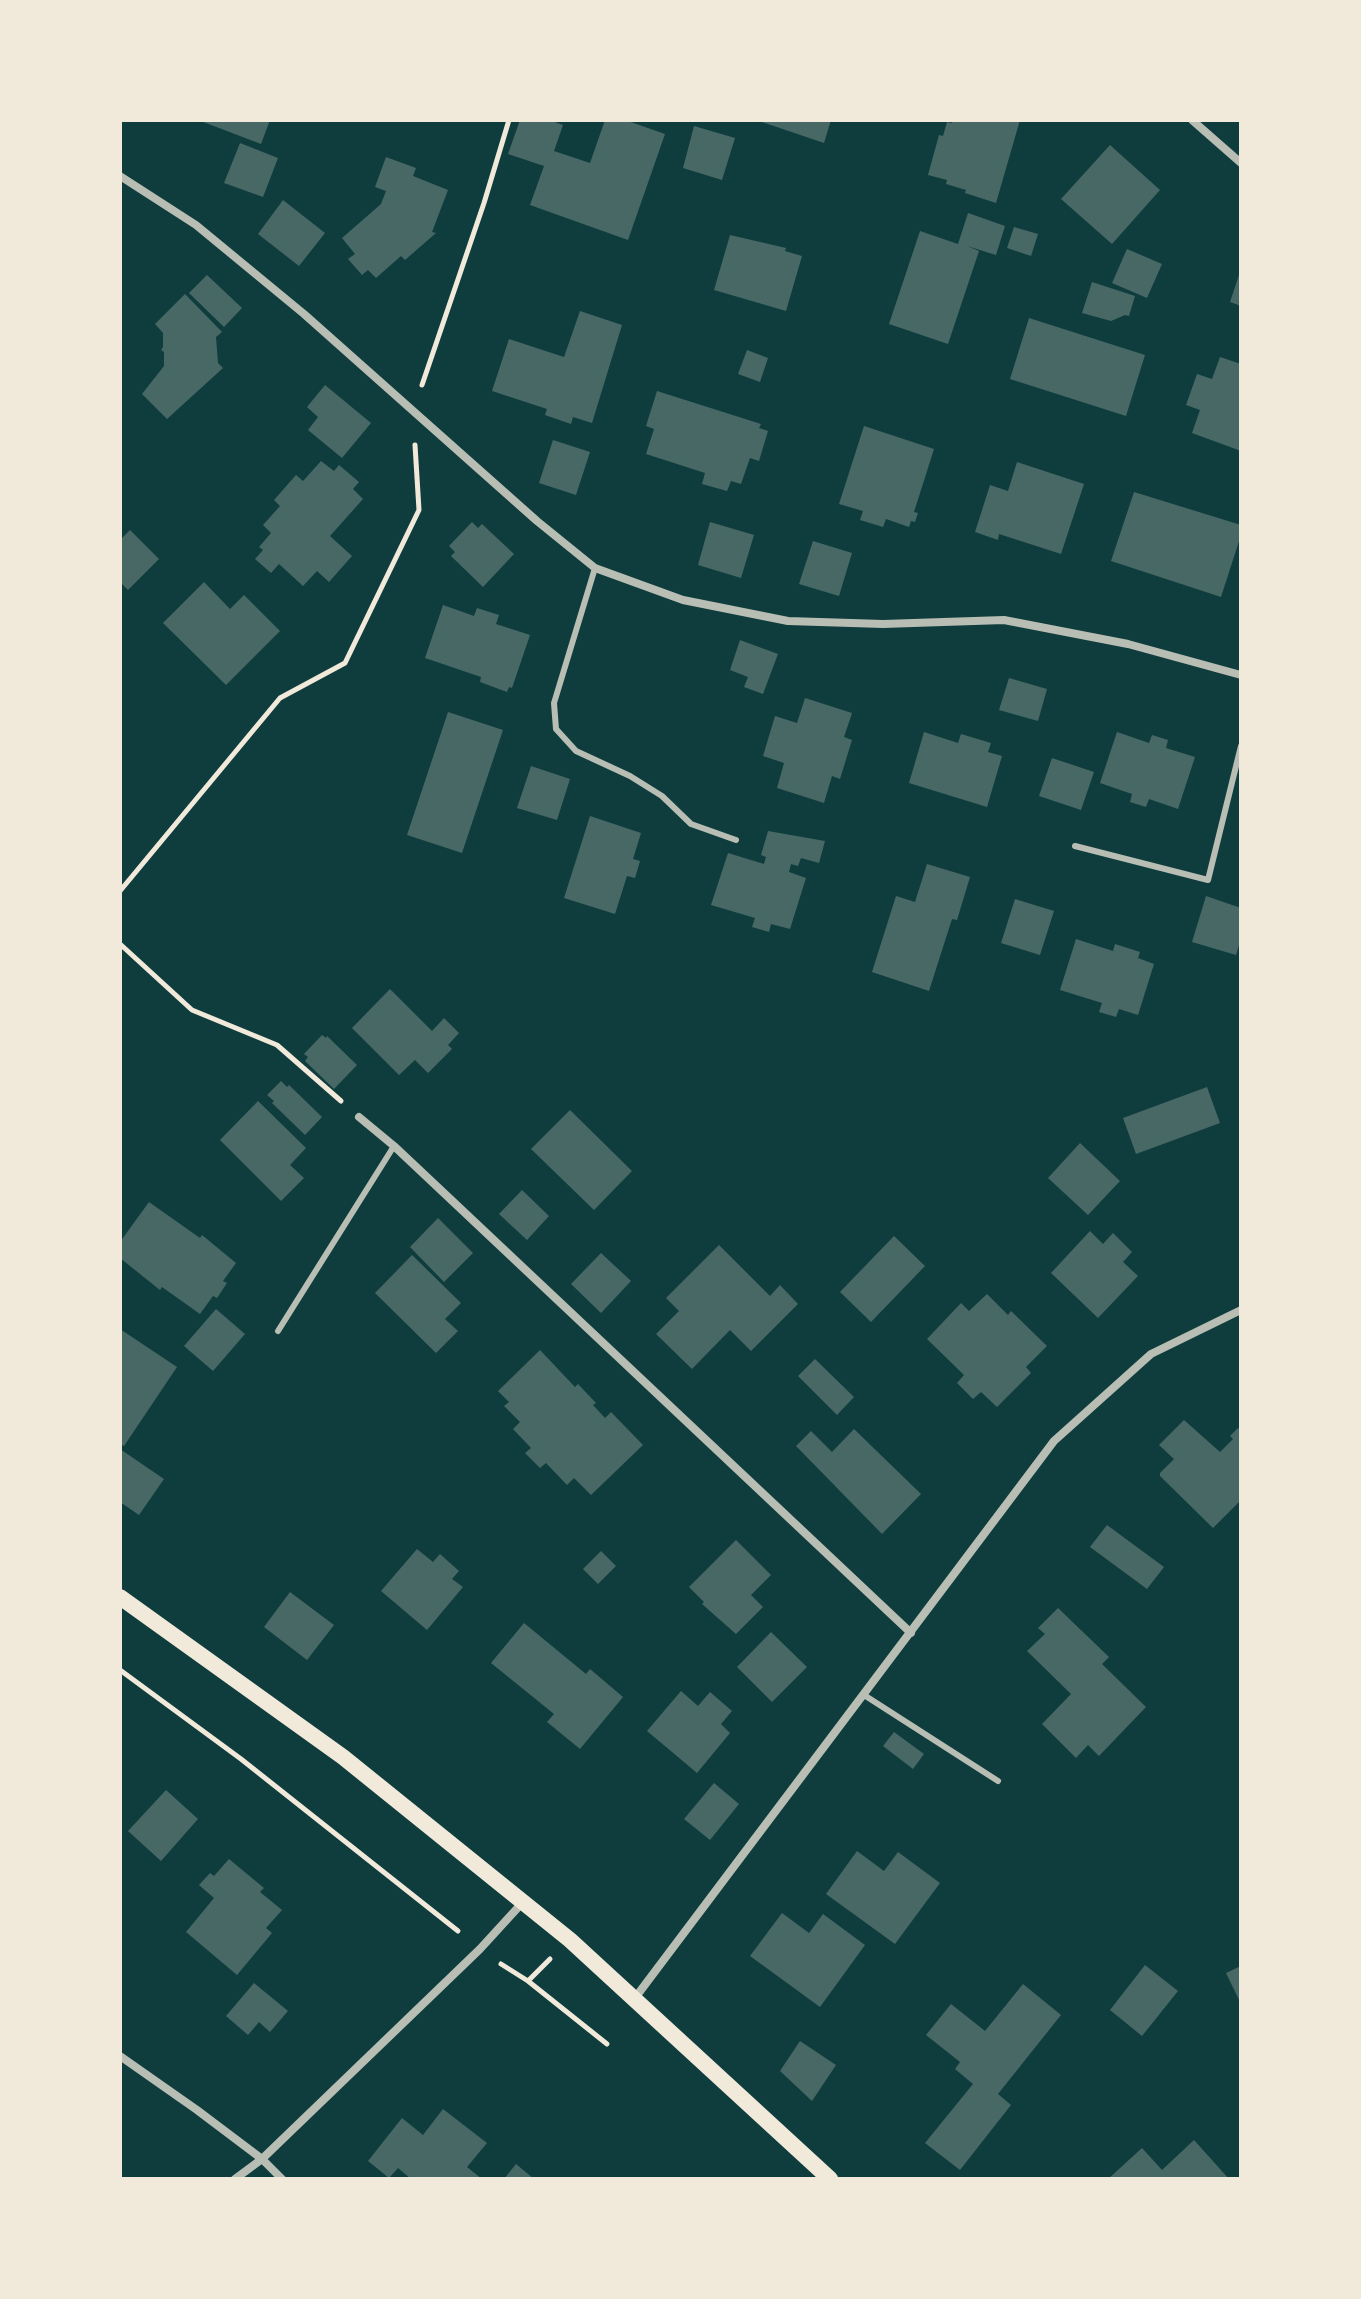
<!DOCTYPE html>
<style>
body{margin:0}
#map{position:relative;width:1361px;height:2299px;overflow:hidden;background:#0f3d3e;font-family:"Work Sans",sans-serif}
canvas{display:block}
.frame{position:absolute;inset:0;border:122px solid #f1e9da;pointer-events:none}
</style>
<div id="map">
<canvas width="1361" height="2299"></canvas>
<div class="frame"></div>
</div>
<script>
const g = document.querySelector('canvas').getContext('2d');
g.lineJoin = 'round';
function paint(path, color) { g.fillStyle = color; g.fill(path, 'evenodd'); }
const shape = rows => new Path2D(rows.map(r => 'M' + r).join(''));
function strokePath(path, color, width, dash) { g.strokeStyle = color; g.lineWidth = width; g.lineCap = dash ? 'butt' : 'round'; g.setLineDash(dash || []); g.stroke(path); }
const building = shape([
 [198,120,270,120,261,144],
 [520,120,549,120,563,125,554,151,590,163,605,120,625,120,665,134,628,240,530,205,544,166,508,154],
 [756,120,831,120,824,143],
 [952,120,1020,120,996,203,965,193,966,190,946,184,947,180,928,175,939,135,943,136,947,122,952,123],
 [694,126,735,138,722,180,683,168],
 [240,143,278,158,263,197,224,183],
 [1110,145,1160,190,1112,244,1061,199],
 [386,157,416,168,413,176,448,190,432,232,436,233,405,260,401,256,376,278,368,270,362,275,348,259,355,254,342,238,381,204,386,191,375,187],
 [283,200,325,233,299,266,258,234],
 [968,213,1005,226,996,255,967,246,979,251,948,344,889,324,920,231,958,244],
 [1014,227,1038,234,1031,256,1007,248],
 [730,235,786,248,785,251,802,256,786,311,714,290],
 [1127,249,1162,264,1147,298,1112,283],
 [1241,269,1241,306,1230,302],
 [207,275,242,308,224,327,189,293],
 [1092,282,1135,296,1129,316,1125,315,1111,321,1082,313],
 [185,294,222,332,216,337,218,363,223,368,167,419,142,394,164,366,164,352,161,350,163,347,163,333,155,324],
 [580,311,622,325,592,423,573,417,571,424,545,415,547,409,492,391,509,339,564,357],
 [1029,318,1145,355,1126,416,1010,379],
 [747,350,768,358,760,382,738,374],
 [1220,357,1241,364,1241,451,1192,433,1200,410,1186,405,1197,374,1212,379],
 [325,385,371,423,342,458,308,430,318,417,307,407],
 [657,391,761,424,759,428,768,431,759,461,750,458,741,484,731,481,727,491,702,484,705,473,646,454,654,429,646,426],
 [864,426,934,449,914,512,918,513,915,522,911,521,909,527,886,519,883,527,860,520,863,511,839,504],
 [553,440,590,452,576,495,539,483],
 [321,461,334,471,339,465,359,482,353,489,363,499,330,536,352,556,329,582,317,571,303,586,279,564,271,573,255,559,263,550,259,547,271,533,263,525,280,506,274,500,296,475,303,481],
 [1017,462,1084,484,1061,554,999,534,998,540,975,532,990,485,1008,491],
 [1134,492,1241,525,1241,535,1221,597,1111,561],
 [472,522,478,528,482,524,514,554,483,587,451,556,455,552,449,546],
 [710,522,754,535,741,578,698,565],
 [130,530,159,559,128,590,120,582,120,540],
 [813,541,852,553,839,596,799,584],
 [204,582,230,609,244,595,280,631,226,685,163,623],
 [443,605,474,616,477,608,499,615,496,624,530,635,512,688,509,687,507,692,480,682,481,677,425,658],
 [740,640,778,654,763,694,744,687,748,677,730,670],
 [1009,678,1047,689,1038,721,999,710],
 [805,698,852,713,844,737,852,740,840,779,832,776,824,803,777,788,784,763,763,756,775,716,797,723],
 [448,712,503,730,462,853,407,835],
 [924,732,958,743,961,734,991,743,988,752,1002,756,987,807,909,783],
 [1117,732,1149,743,1152,735,1168,740,1166,748,1195,757,1178,809,1149,799,1146,807,1130,802,1132,794,1100,783],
 [1052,758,1094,772,1081,810,1039,796],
 [531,766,570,779,557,820,517,808],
 [590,816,641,833,633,859,640,861,635,878,627,876,615,914,564,898],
 [768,831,825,841,819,863,801,858,798,866,791,864,789,872,806,878,790,929,771,924,769,932,752,927,755,918,711,905,728,853,764,864,766,857,761,855],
 [927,864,970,877,957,920,952,919,929,991,872,972,896,896,915,902],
 [1206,896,1241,908,1241,939,1236,955,1192,942],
 [1015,899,1054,911,1040,955,1001,943],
 [1076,939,1113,951,1115,944,1140,952,1138,958,1154,964,1138,1015,1119,1009,1116,1017,1099,1012,1102,1003,1060,990],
 [390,989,432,1031,444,1018,459,1033,448,1045,452,1049,428,1073,415,1060,399,1075,352,1028],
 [322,1035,326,1038,327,1036,357,1065,334,1089,305,1061,308,1057,304,1054],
 [281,1081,287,1087,289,1085,322,1117,305,1135,272,1103,274,1101,267,1095],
 [1207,1087,1220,1123,1136,1154,1123,1118],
 [258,1101,306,1148,290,1165,304,1178,281,1201,220,1140],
 [570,1110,632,1171,594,1210,531,1149],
 [1080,1143,1120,1181,1088,1215,1048,1178],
 [522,1190,549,1216,527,1240,499,1214],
 [149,1202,200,1238,202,1235,236,1263,223,1281,227,1283,217,1298,213,1296,200,1314,162,1287,160,1290,120,1258,120,1242],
 [438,1218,473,1253,444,1282,410,1247],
 [1090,1231,1103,1244,1113,1233,1132,1252,1123,1262,1138,1276,1098,1318,1051,1273],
 [894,1236,925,1266,871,1322,840,1292],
 [719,1245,770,1296,780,1285,798,1304,751,1351,730,1330,692,1369,656,1334,679,1311,666,1298],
 [601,1253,631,1281,601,1313,571,1284],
 [412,1255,461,1303,445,1319,458,1331,436,1353,375,1293],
 [987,1294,1008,1315,1011,1311,1047,1346,1026,1367,1031,1373,997,1407,981,1392,973,1399,957,1383,964,1375,927,1339,961,1303,969,1311],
 [216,1309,245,1334,213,1371,184,1346],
 [120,1329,177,1367,124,1446,120,1444],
 [540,1350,575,1387,578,1384,596,1403,593,1405,605,1418,611,1412,643,1445,591,1495,574,1478,567,1485,546,1463,540,1468,525,1453,531,1448,513,1429,520,1422,504,1406,509,1402,498,1391],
 [815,1359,854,1397,837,1415,798,1376],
 [1184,1420,1220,1452,1233,1439,1230,1436,1238,1428,1241,1431,1241,1500,1213,1528,1160,1476,1160,1473,1174,1459,1159,1445],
 [854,1429,921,1494,882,1534,796,1446,811,1431,832,1452],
 [120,1449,164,1479,139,1515,120,1502],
 [1107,1525,1164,1567,1147,1589,1090,1547],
 [736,1540,771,1575,751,1595,763,1607,736,1634,702,1604,704,1602,689,1587],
 [417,1549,433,1562,440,1554,459,1571,452,1579,463,1587,427,1630,381,1591],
 [601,1551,616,1566,598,1584,583,1569],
 [290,1592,334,1625,307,1660,264,1627],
 [1058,1608,1109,1657,1102,1664,1146,1707,1099,1756,1088,1745,1076,1758,1042,1724,1071,1694,1027,1651,1045,1634,1038,1628],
 [524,1623,586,1674,590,1669,623,1697,580,1749,547,1722,554,1714,491,1663],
 [771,1632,807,1667,772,1702,737,1667],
 [681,1691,698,1706,710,1692,732,1711,721,1724,730,1733,697,1773,647,1731],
 [894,1732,924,1754,913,1769,883,1746],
 [714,1783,739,1804,710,1840,684,1819],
 [166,1790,198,1819,161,1861,128,1831],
 [857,1851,884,1871,898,1852,940,1883,895,1944,826,1894],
 [229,1859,264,1888,260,1892,282,1910,266,1928,272,1933,237,1975,186,1932,214,1898,199,1885,210,1873,214,1876],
 [782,1913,809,1933,823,1914,865,1945,820,2007,750,1956],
 [1145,1965,1178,1991,1142,2036,1110,2010],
 [1241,1966,1241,2004,1226,1973],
 [254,1983,288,2011,270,2032,259,2022,248,2035,226,2016],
 [1023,1984,1061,2015,998,2094,1011,2105,960,2170,925,2143,973,2084,955,2069,960,2062,926,2035,951,2004,985,2031],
 [800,2041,836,2065,812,2101,780,2071],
 [443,2109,487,2143,467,2167,482,2179,411,2179,398,2168,389,2178,368,2161,402,2118,423,2135],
 [1194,2140,1229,2179,1108,2179,1142,2148,1162,2170],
 [516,2164,534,2179,504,2179]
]);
const path = shape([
 [422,385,484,203,509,120],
 [120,891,280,698,345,663,419,510,415,445],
 [120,944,192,1010,277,1045,341,1101],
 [120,1670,241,1759,458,1931],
 [501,1964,528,1981,607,2044],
 [528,1981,550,1959]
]);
const service = shape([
 [595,568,554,703,556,729,576,751,630,776,662,796,691,824,736,840],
 [1075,846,1208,880,1241,746],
 [278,1331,394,1146],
 [864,1695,998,1781]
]);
const minor = shape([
 [1192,120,1241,163],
 [120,176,196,225,304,314,537,521,595,568,683,600,788,621,883,624,1004,620,1128,644,1241,675],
 [359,1117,394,1146,911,1633],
 [635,1998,1054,1441,1151,1354,1241,1310],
 [120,2056,197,2110,262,2159,282,2179],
 [235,2179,262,2159,480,1949,523,1902]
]);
const secondary = shape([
 [120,1597,343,1757,570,1940,830,2179]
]);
paint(building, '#486865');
strokePath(path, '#f1e9da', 5);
strokePath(service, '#b8beb3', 6);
strokePath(minor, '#b8beb3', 8);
strokePath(secondary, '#f1e9da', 16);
</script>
